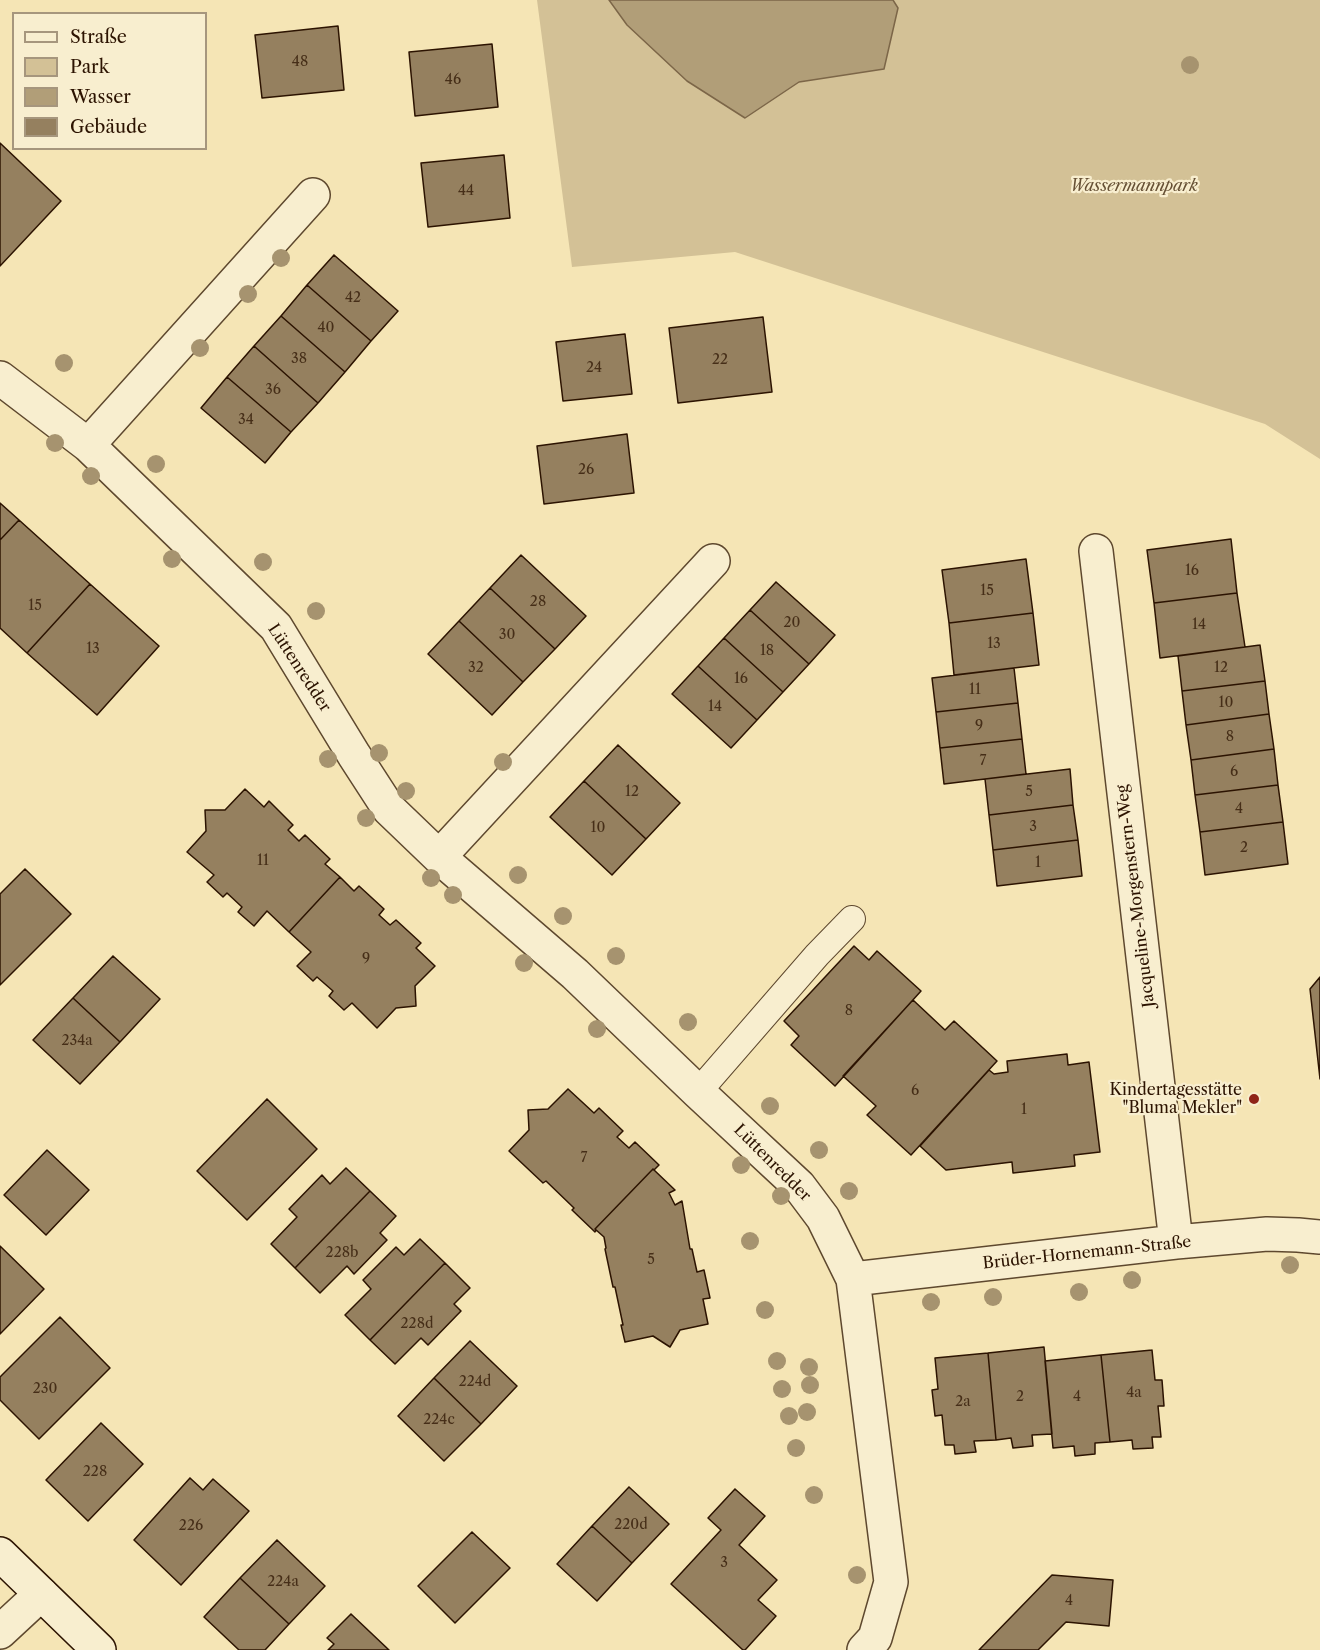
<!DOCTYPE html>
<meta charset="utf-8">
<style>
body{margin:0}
#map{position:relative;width:1320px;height:1650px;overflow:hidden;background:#f5e5b5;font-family:"Libre Caslon Text",serif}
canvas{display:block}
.legend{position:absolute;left:12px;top:12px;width:195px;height:138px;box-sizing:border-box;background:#f8eecf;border:2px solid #a6967d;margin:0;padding:8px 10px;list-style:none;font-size:18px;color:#2c1301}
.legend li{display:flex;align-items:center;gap:12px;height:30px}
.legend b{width:30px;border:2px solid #a6967d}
</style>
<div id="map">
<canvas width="1320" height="1650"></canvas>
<ul class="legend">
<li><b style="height:8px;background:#f8eecf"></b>Straße</li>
<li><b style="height:16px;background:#d3c196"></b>Park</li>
<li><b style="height:16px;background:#b19e78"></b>Wasser</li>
<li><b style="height:16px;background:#95805f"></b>Gebäude</li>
</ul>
</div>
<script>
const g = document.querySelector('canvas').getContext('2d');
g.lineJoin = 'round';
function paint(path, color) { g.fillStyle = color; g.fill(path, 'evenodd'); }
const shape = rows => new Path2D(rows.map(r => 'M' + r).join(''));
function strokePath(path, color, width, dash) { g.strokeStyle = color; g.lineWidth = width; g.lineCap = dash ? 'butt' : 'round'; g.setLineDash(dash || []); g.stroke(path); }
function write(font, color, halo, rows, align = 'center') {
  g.font = font + ' "Libre Caslon Text",serif'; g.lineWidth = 4.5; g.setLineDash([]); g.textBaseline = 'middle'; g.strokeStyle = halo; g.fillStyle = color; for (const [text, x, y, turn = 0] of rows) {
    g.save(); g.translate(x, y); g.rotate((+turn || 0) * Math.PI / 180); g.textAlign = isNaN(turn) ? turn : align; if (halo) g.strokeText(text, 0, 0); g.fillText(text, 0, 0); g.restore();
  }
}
const green = shape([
 [537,0,1320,0,1320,459,1265,424,735,252,572,267]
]);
const water = shape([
 [609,0,893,0,898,8,884,69,799,82,745,118,687,81,627,25,609,0]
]);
const building = shape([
 [338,26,344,90,262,98,255,35,338,26],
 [492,44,498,107,415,116,409,52,492,44],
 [0,143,61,201,0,266,0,143],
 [504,155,510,218,428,227,421,163,504,155],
 [334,255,398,311,371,341,307,285,334,255],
 [307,285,371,341,345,372,281,316,307,285],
 [281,316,345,372,318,403,254,346,281,316],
 [763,317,772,392,678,403,669,328,763,317],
 [625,334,632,394,563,401,556,342,625,334],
 [254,346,318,403,291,432,227,377,254,346],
 [227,377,291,432,265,463,201,408,227,377],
 [627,434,634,493,544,504,537,446,627,434],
 [0,503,19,520,0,540,0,503],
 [19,520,90,584,27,653,0,628,0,540,19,520],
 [1231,539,1237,593,1154,603,1147,550,1231,539],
 [521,555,586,616,555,649,490,588,521,555],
 [1026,559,1033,613,949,623,942,570,1026,559],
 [776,582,835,635,809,664,750,610,776,582],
 [90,584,159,646,97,715,27,653,90,584],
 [490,588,555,649,523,682,459,621,490,588],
 [1237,593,1245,647,1160,658,1154,603,1237,593],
 [750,610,809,664,783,692,724,638,750,610],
 [1033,613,1039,665,954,675,949,623,1033,613],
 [459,621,523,682,492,715,428,654,459,621],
 [724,638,783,692,757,720,698,666,724,638],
 [1260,645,1265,681,1182,691,1178,656,1260,645],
 [698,666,757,720,731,748,672,694,698,666],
 [1014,668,1018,703,936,712,932,678,1014,668],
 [1265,681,1269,714,1186,725,1182,691,1265,681],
 [1018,703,1022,739,940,748,936,712,1018,703],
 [1269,714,1274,749,1191,760,1186,725,1269,714],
 [1022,739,1026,774,944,784,940,748,1022,739],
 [618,745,680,803,646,839,584,781,618,745],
 [1274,749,1278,785,1195,795,1191,760,1274,749],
 [1070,769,1073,805,989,815,985,779,1070,769],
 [584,781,646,839,612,875,550,817,584,781],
 [1278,785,1283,822,1200,832,1195,795,1278,785],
 [245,789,264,807,269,801,293,825,288,830,299,841,305,835,330,859,325,864,340,877,289,932,267,911,254,926,238,912,242,907,227,893,223,897,207,882,214,875,187,852,206,831,205,810,225,810,245,789],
 [1073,805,1078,840,993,850,989,815,1073,805],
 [1283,822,1288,864,1205,875,1200,832,1283,822],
 [1078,840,1082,876,997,886,993,850,1078,840],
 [25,869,71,914,0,985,0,894,25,869],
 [340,877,354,891,359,886,384,909,379,915,390,925,396,920,421,943,416,948,435,966,415,986,416,1006,396,1008,377,1028,352,1003,344,1010,329,996,333,991,317,977,313,981,297,966,311,952,289,932,340,877],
 [854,946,869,960,877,951,921,991,835,1086,791,1045,799,1036,784,1021,854,946],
 [113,956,160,999,120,1042,73,998,113,956],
 [1320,977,1320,1079,1310,989,1320,977],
 [73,998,120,1042,80,1084,33,1040,73,998],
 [913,1000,945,1030,954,1021,997,1061,911,1155,867,1115,876,1106,843,1076,913,1000],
 [1067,1054,1068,1065,1089,1062,1100,1152,1074,1155,1075,1166,1013,1173,1012,1162,946,1170,920,1146,989,1070,994,1074,1008,1072,1007,1061,1067,1054],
 [568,1089,594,1113,599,1108,623,1131,617,1137,629,1148,635,1142,659,1165,654,1170,653,1169,595,1229,596,1230,595,1232,572,1210,574,1208,546,1181,543,1183,509,1151,529,1130,528,1110,548,1109,568,1089],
 [267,1099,317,1149,247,1220,197,1171,267,1099],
 [47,1150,89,1190,46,1235,4,1195,47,1150],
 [346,1168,370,1191,295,1268,271,1244,297,1217,289,1209,322,1175,330,1184,346,1168],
 [653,1169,675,1190,669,1193,675,1205,682,1201,690,1249,692,1249,697,1272,704,1270,710,1298,703,1299,708,1324,680,1330,670,1347,653,1336,625,1342,621,1325,623,1325,615,1287,613,1287,605,1249,606,1248,604,1237,595,1229,653,1169],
 [370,1191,396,1216,380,1233,387,1240,354,1274,347,1266,320,1293,295,1268,370,1191],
 [420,1239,445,1263,370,1340,345,1315,371,1289,363,1280,396,1247,404,1255,420,1239],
 [0,1246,44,1289,0,1334,0,1246],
 [445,1263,470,1288,454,1304,461,1311,428,1345,421,1338,395,1364,370,1340,445,1263],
 [60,1317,110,1368,39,1439,0,1400,0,1377,60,1317],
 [470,1341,517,1386,481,1424,434,1378,470,1341],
 [1044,1347,1052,1434,1032,1435,1033,1446,1013,1448,1011,1438,996,1440,988,1353,1044,1347],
 [1152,1350,1155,1380,1162,1380,1164,1406,1158,1406,1161,1437,1152,1437,1153,1448,1133,1449,1132,1440,1110,1442,1101,1355,1152,1350],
 [988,1353,996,1440,974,1441,976,1452,955,1454,954,1445,945,1445,942,1415,935,1416,932,1390,938,1389,935,1358,988,1353],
 [1101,1355,1110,1442,1095,1443,1095,1454,1075,1456,1074,1446,1053,1448,1045,1361,1101,1355],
 [434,1378,481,1424,444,1461,398,1416,434,1378],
 [101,1423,143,1464,88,1521,46,1480,101,1423],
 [190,1478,203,1490,213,1479,249,1511,181,1585,134,1540,190,1478],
 [629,1487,669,1524,632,1563,592,1526,629,1487],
 [735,1489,765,1516,739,1545,777,1580,758,1600,776,1616,745,1650,743,1650,671,1584,721,1530,708,1518,735,1489],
 [592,1526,632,1563,597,1601,557,1564,592,1526],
 [472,1532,510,1568,455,1623,418,1586,472,1532],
 [277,1540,325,1586,289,1624,240,1578,277,1540],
 [1052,1575,1113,1580,1109,1626,1066,1622,1038,1650,979,1650,1052,1575],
 [240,1578,289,1624,265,1650,239,1650,204,1617,240,1578],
 [351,1614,389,1650,328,1650,334,1644,327,1638,351,1614]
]);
const service = shape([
 [698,1092,817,955,852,919]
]);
const minor = shape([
 [0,378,88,445,276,627,354,755,389,809,439,857,575,974,698,1092,799,1186,823,1218,853,1279,891,1582,875,1638,864,1650],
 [88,445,313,195],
 [1096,551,1176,1242],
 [439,857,713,561],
 [853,1279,1176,1242,1267,1234,1298,1235,1320,1237],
 [0,1632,41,1594]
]);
const secondary = shape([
 [0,1554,99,1650]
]);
const trees = [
 [1190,65],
 [281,258],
 [248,294],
 [200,348],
 [64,363],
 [55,443],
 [156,464],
 [91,476],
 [172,559],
 [263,562],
 [316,611],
 [379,753],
 [328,759],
 [503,762],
 [406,791],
 [366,818],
 [518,875],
 [431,878],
 [453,895],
 [563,916],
 [616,956],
 [524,963],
 [688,1022],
 [597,1029],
 [770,1106],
 [819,1150],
 [741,1165],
 [849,1191],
 [781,1196],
 [750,1241],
 [1290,1265],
 [1132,1280],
 [1079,1292],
 [993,1297],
 [931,1302],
 [765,1310],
 [777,1361],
 [809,1367],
 [810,1385],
 [782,1389],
 [807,1412],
 [789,1416],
 [796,1448],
 [814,1495],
 [857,1575]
];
const markers = [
 [1254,1099,6,"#8f2418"]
];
const numberNames = [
 ["48",300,62],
 ["46",453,80],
 ["44",466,191],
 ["42",353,298],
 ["40",326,328],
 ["38",299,359],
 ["22",720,360],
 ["24",594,368],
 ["36",273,390],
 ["34",246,420],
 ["26",586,470],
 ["16",1192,571],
 ["15",987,591],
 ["28",538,602],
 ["15",35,606],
 ["20",792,623],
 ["14",1199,625],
 ["30",507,635],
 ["13",994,644],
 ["13",93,649],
 ["18",767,651],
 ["32",476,668],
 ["12",1221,668],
 ["16",741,679],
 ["11",975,690],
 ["10",1226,703],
 ["14",715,707],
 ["9",979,726],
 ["8",1230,737],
 ["7",983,761],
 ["6",1234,772],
 ["12",632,792],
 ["5",1029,792],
 ["4",1239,809],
 ["3",1033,827],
 ["10",598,828],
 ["2",1244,848],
 ["11",263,861],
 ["1",1038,863],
 ["9",366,959],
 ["8",849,1011],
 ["234a",77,1041],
 ["6",915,1091],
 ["1",1024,1110],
 ["7",584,1158],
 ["228b",342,1253],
 ["5",651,1260],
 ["228d",417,1324],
 ["224d",475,1382],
 ["230",45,1389],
 ["4a",1134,1393],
 ["2",1020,1397],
 ["4",1077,1397],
 ["2a",963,1402],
 ["224c",439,1420],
 ["228",95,1472],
 ["220d",631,1525],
 ["226",191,1526],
 ["3",724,1563],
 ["224a",283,1582],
 ["4",1069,1601]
];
const parkNames = [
 ["Wassermannpark",1134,186]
];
const streetNames = [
 ["Lüttenredder",299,668,57],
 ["Jacqueline-Morgenstern-Weg",1136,896,-97],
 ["Lüttenredder",772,1163,45],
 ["Brüder-Hornemann-Straße",1087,1253,-6]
];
const poiNames = [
 ["Kindertagesstätte",1242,1090],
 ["\"Bluma Mekler\"",1242,1108]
];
paint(green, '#d3c196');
paint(water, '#b19e78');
strokePath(water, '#7c6648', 1.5);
paint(building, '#95805f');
strokePath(building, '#2c1301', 1.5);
strokePath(service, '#5e482e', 28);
strokePath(minor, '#5e482e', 36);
strokePath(secondary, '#2c1301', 36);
strokePath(service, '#f8eecf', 26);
strokePath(minor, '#f8eecf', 33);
strokePath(secondary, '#f8eecf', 33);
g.fillStyle = '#a6936f';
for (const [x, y] of trees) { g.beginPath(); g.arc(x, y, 9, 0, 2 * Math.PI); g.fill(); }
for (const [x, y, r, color] of markers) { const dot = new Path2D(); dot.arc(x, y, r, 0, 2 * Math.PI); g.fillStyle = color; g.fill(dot); strokePath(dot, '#f8eecf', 2); }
write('14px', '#462e18', null, numberNames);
write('italic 16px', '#665035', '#f8eecf', parkNames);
write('16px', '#2c1301', '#f8eecf', streetNames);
write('16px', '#2c1301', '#f8eecf', poiNames, 'right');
</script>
